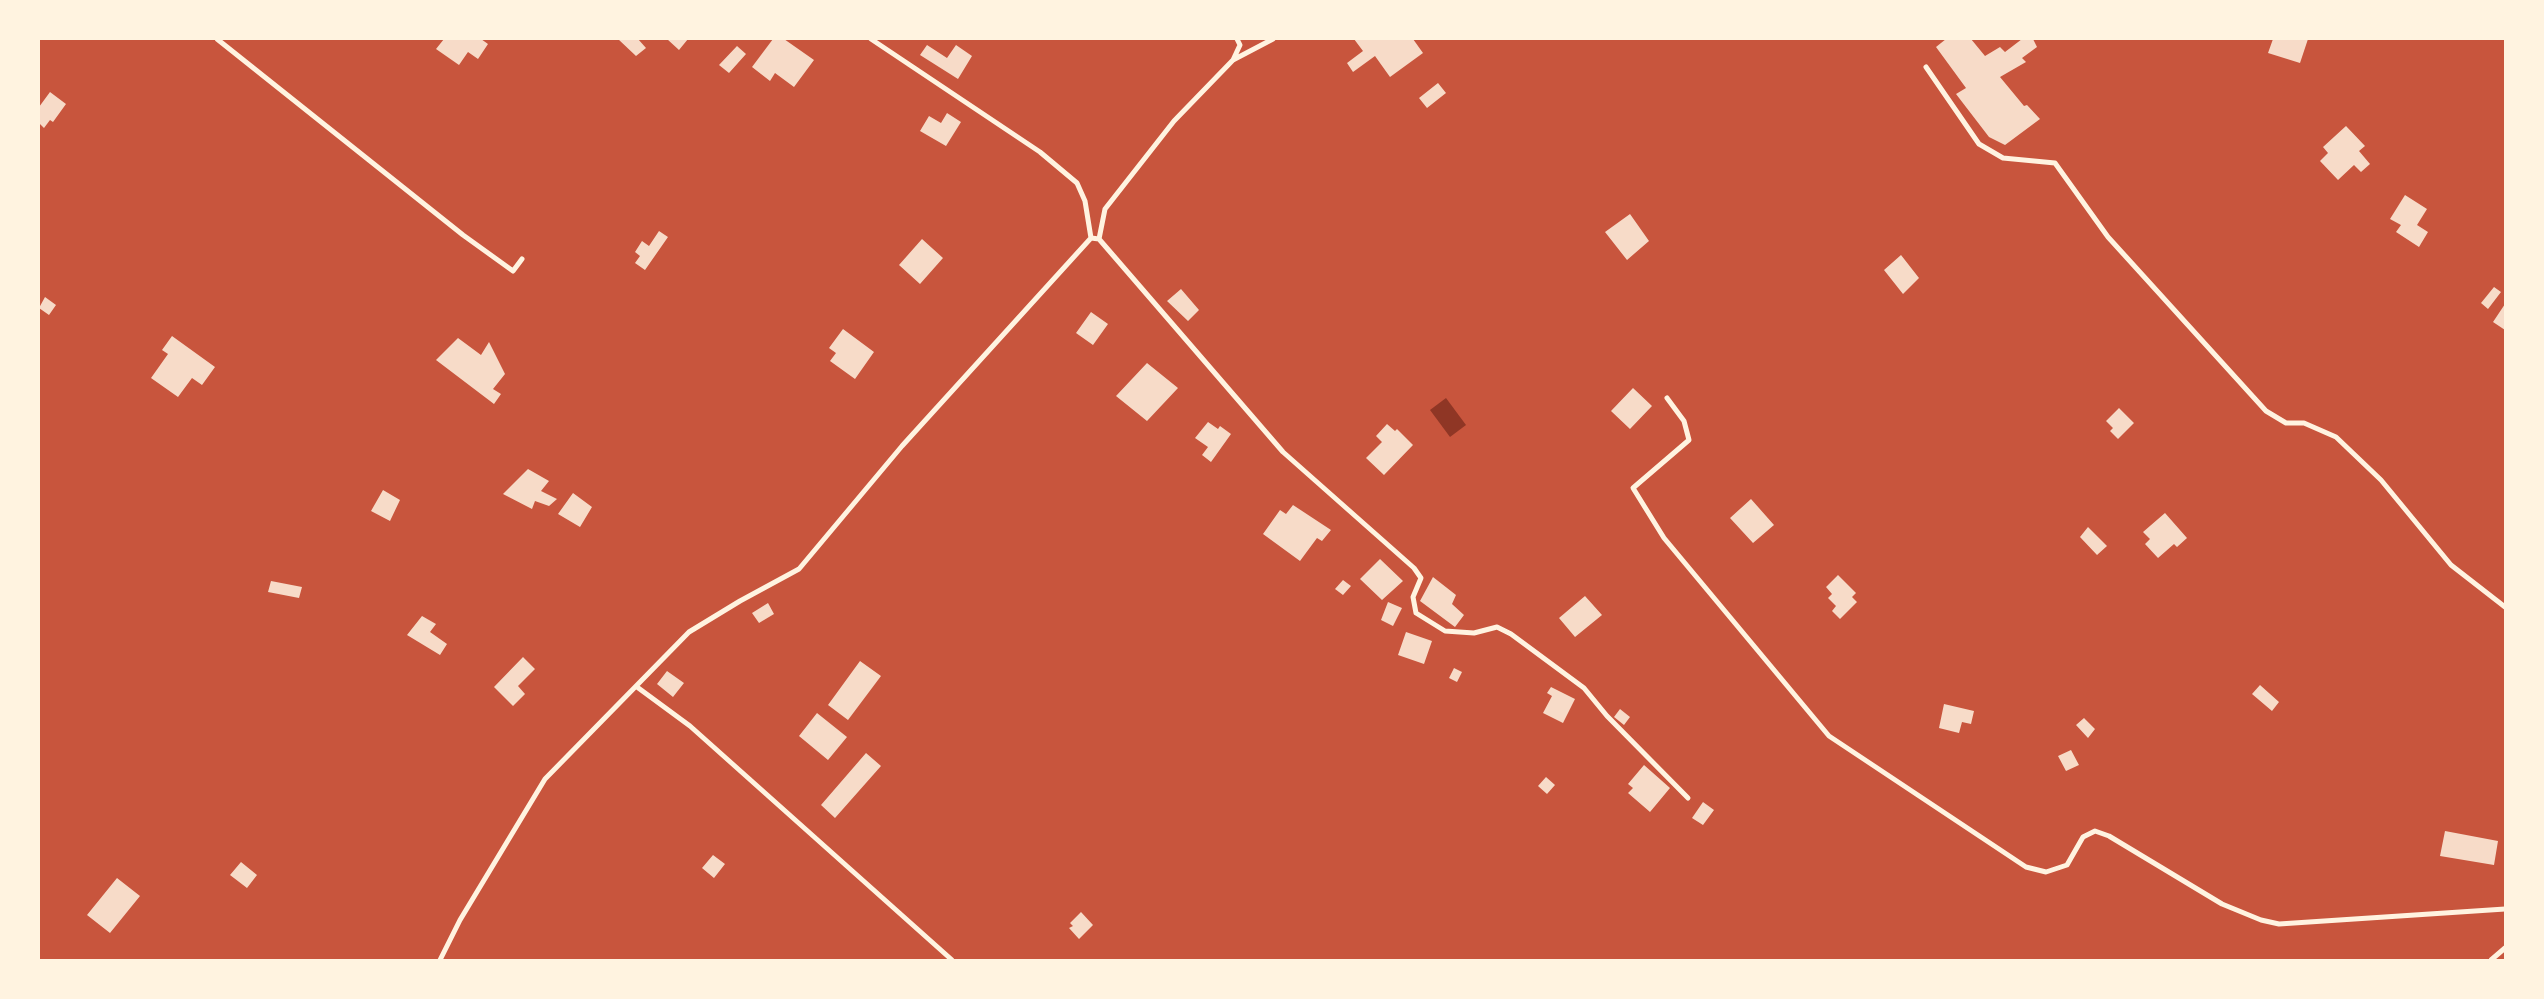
<!DOCTYPE html>
<style>
body{margin:0}
#map{position:relative;width:2544px;height:999px;overflow:hidden;background:#c8553d;font-family:"Asap Condensed",sans-serif}
canvas{display:block}
.frame{position:absolute;inset:0;border:40px solid #fff3e0;pointer-events:none}
</style>
<div id="map">
<canvas width="2544" height="999"></canvas>
<div class="frame"></div>
</div>
<script>
const g = document.querySelector('canvas').getContext('2d');
g.lineJoin = 'round';
function paint(path, color) { g.fillStyle = color; g.fill(path, 'evenodd'); }
const shape = rows => new Path2D(rows.map(r => 'M' + r).join(''));
function strokePath(path, color, width, dash) { g.strokeStyle = color; g.lineWidth = width; g.lineCap = dash ? 'butt' : 'round'; g.setLineDash(dash || []); g.stroke(path); }
const water = shape([
 [1446,398,1466,425,1450,437,1430,410]
]);
const building = shape([
 [444,39,481,39,488,44,478,59,468,52,459,65,436,49],
 [618,39,638,39,646,48,636,56],
 [667,39,688,39,679,50],
 [773,39,784,39,814,60,794,87,775,73,770,81,752,67],
 [1354,39,1413,39,1423,53,1390,77,1375,56,1353,72,1347,63,1363,51],
 [1946,39,1971,39,1985,56,2000,47,2005,52,2022,39,2033,39,2037,47,2022,58,2026,62,2000,77,2024,106,2027,105,2040,119,2005,145,1989,137,1956,94,1966,88,1936,47],
 [2273,39,2308,39,2300,63,2268,53],
 [927,45,947,58,956,45,972,56,958,79,920,55],
 [737,46,746,54,729,73,719,65],
 [1438,83,1446,93,1427,108,1419,98],
 [50,92,66,104,53,122,50,120,44,128,39,123,39,107],
 [947,113,961,122,946,146,920,131,929,116,941,123],
 [2346,126,2365,146,2359,151,2370,164,2361,172,2354,165,2338,180,2320,161,2328,153,2323,147],
 [2405,195,2427,209,2417,225,2428,232,2419,247,2396,232,2401,225,2390,219],
 [1630,214,1649,241,1627,260,1605,232],
 [659,231,668,237,645,270,635,263,640,256,635,252,642,241,649,246],
 [922,239,943,258,920,284,899,265],
 [1901,255,1919,278,1903,294,1884,270],
 [2494,287,2501,292,2488,309,2481,303],
 [1181,289,1199,310,1188,321,1167,301],
 [45,297,56,305,49,315,39,308],
 [2505,304,2505,330,2493,322],
 [1091,312,1108,324,1093,345,1076,333],
 [843,329,874,352,855,379,830,361,836,353,829,348],
 [172,336,215,367,202,385,192,378,178,397,151,378,168,354,162,350],
 [458,338,481,355,489,342,505,374,493,389,501,394,494,404,436,360],
 [1147,363,1178,388,1147,421,1116,396],
 [1633,388,1652,406,1630,429,1611,411],
 [2119,408,2134,423,2118,439,2110,431,2113,428,2106,421],
 [1208,422,1218,429,1220,426,1231,434,1211,462,1202,455,1208,447,1195,438],
 [1387,424,1395,431,1397,429,1413,445,1384,475,1366,458,1382,442,1376,436],
 [528,469,549,481,541,491,557,499,549,506,535,501,532,509,503,494],
 [383,490,400,500,390,521,371,511],
 [573,493,592,507,580,527,558,514],
 [1751,499,1774,525,1753,543,1730,518],
 [1293,505,1331,530,1322,541,1317,538,1300,561,1263,534,1280,510,1286,514],
 [2165,513,2187,538,2177,547,2174,544,2158,558,2145,544,2150,539,2143,532],
 [2088,527,2107,546,2097,555,2080,537],
 [1380,559,1403,581,1382,600,1360,579],
 [1838,575,1856,593,1852,597,1857,602,1840,619,1832,611,1836,606,1828,598,1832,594,1826,587],
 [1433,577,1456,595,1452,604,1464,615,1455,627,1420,601],
 [1343,580,1351,586,1343,595,1335,589],
 [271,581,302,587,299,598,268,592],
 [1585,596,1602,615,1575,637,1559,618],
 [1388,602,1402,608,1393,626,1381,620],
 [768,603,774,614,759,623,752,613],
 [422,616,436,624,430,632,447,644,440,655,407,635],
 [1406,632,1432,641,1424,664,1398,655],
 [523,657,535,669,518,686,525,694,513,706,494,687],
 [860,661,881,676,848,720,828,705],
 [1454,668,1462,672,1457,682,1449,678],
 [667,671,684,683,673,697,657,684],
 [2260,685,2279,702,2272,711,2252,694],
 [1551,687,1575,699,1563,723,1543,713,1552,696,1547,693],
 [1944,704,1974,711,1971,724,1962,722,1959,733,1939,728],
 [1620,709,1630,717,1624,725,1614,717],
 [817,713,847,737,828,760,799,736],
 [2084,718,2095,729,2088,738,2076,725],
 [2071,750,2079,765,2066,771,2058,756],
 [866,753,881,766,835,818,821,805],
 [1644,765,1670,788,1650,812,1628,793,1633,788,1628,784],
 [1546,777,1555,785,1547,794,1538,786],
 [1703,802,1714,810,1703,825,1692,818],
 [2445,831,2498,841,2494,865,2440,856],
 [713,855,725,864,714,878,702,868],
 [241,862,257,875,247,888,230,875],
 [117,878,140,896,110,933,87,915],
 [1081,912,1093,925,1079,939,1069,928,1073,926,1070,923]
]);
const minor = shape([
 [217,39,463,235,513,271,522,259],
 [871,39,1040,152,1077,183,1085,201,1091,238],
 [1233,60,1273,39],
 [1926,67,1979,144,2003,158,2055,163,2108,237,2266,411,2286,423,2304,423,2336,437,2381,480,2451,565,2505,607],
 [1099,239,1105,209,1174,121,1233,60,1240,45,1237,39],
 [1667,398,1684,421,1689,440,1633,488,1664,538,1829,736,2026,867,2046,872,2067,865,2083,837,2095,831,2109,836,2222,904,2261,920,2279,924,2505,909],
 [637,687,690,726,952,960],
 [440,960,460,920,545,779,689,632,740,601,799,569,902,446,1091,238,1099,239,1283,452,1414,568,1421,578,1413,597,1416,613,1445,631,1474,633,1497,627,1511,634,1584,688,1607,716,1688,798],
 [2491,960,2505,948]
]);
paint(water, '#8f3625');
paint(building, '#f7dbc8');
strokePath(minor, '#fff3e0', 5);
</script>
